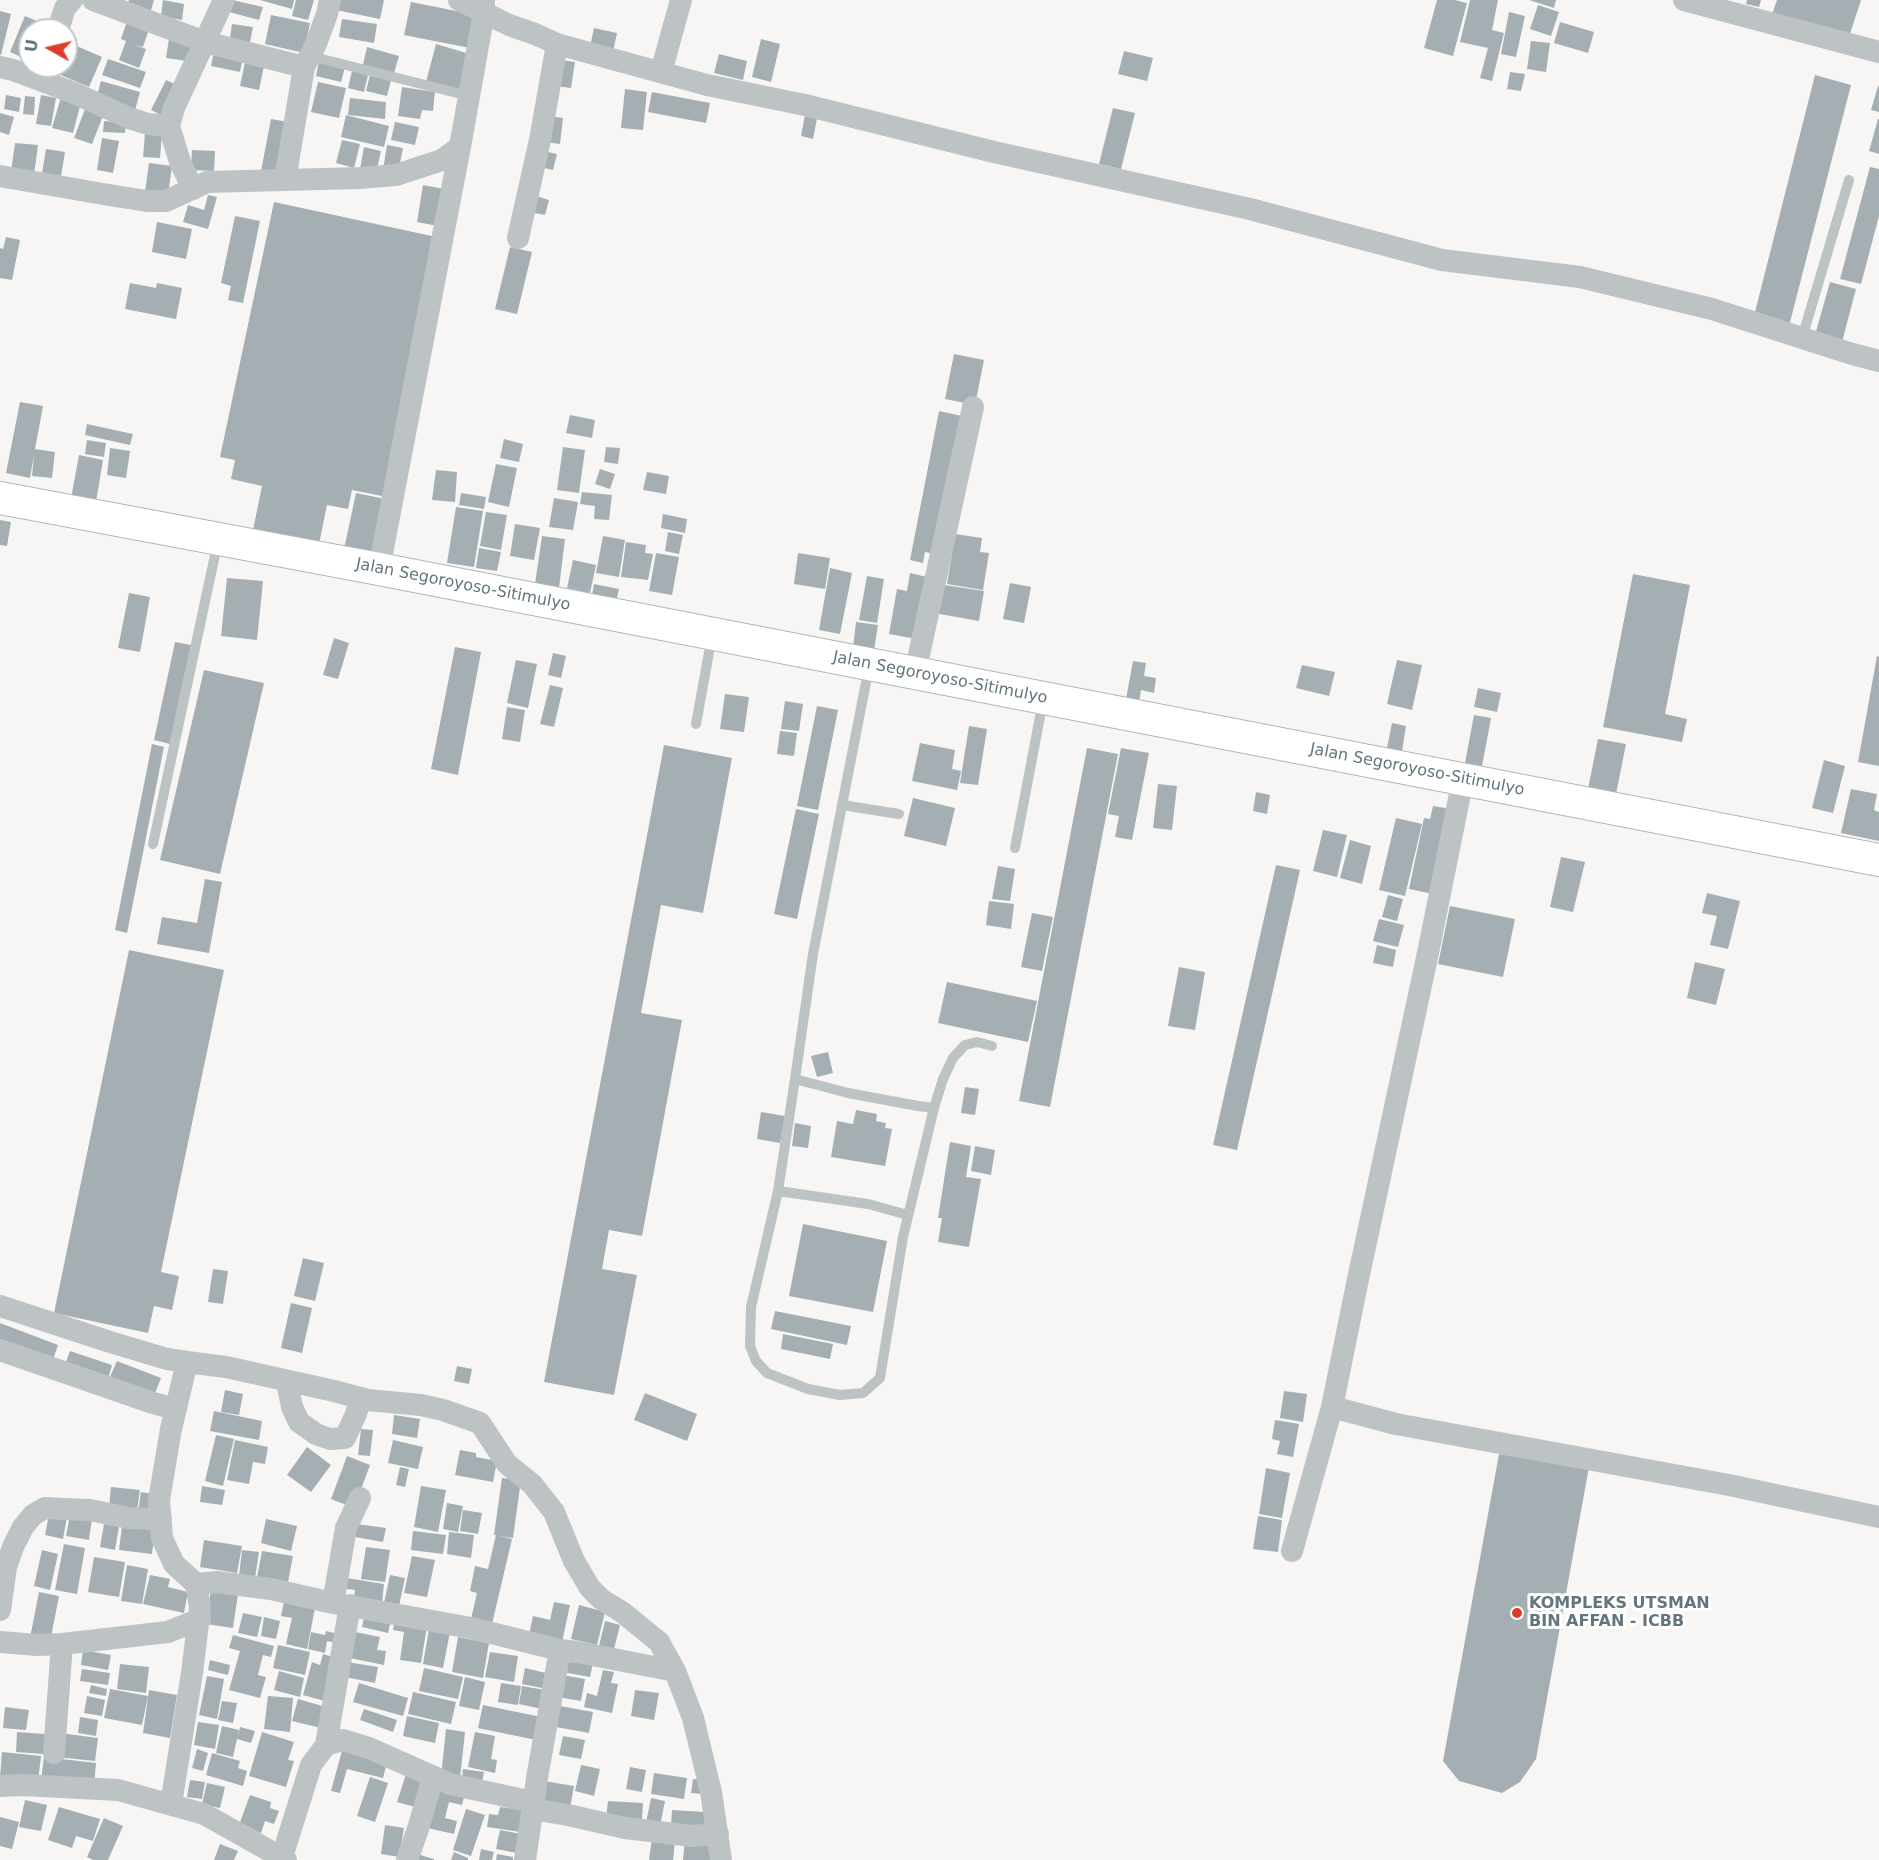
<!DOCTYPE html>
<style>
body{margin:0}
#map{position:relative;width:1879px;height:1860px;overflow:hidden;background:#f7f6f4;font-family:"DejaVu Sans",sans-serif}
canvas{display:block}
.north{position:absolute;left:18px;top:18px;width:60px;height:60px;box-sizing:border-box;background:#fff;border:2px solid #c1c8cb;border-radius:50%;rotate:278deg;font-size:16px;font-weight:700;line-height:24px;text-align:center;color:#63767d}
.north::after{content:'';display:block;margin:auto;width:21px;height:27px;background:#dd3d2d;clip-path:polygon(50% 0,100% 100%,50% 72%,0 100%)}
</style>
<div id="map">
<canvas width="1879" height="1860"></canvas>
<div class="north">U</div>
</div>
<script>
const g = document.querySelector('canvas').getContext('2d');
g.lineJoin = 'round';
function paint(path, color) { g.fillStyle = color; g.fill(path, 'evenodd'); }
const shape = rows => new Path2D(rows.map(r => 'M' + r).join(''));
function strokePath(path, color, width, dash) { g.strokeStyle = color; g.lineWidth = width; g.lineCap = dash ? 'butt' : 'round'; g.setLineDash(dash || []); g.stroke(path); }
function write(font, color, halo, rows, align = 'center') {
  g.font = font + ' "DejaVu Sans",sans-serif'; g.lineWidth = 6; g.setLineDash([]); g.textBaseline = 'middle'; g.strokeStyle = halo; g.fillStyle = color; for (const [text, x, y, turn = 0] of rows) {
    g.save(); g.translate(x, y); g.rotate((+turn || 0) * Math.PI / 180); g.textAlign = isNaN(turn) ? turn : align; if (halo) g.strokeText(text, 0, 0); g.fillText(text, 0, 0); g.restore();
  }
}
const building = shape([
 [129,0,154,0,149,17,126,10],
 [163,0,184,4,182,20,161,16],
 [232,0,263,7,259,20,229,12],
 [260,0,294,0,292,9],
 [296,0,314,0,308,20,292,16],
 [338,0,384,0,380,19,336,10],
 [1437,0,1455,0,1467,3,1453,56,1424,48],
 [1470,0,1498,0,1492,30,1504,33,1492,81,1480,78,1488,48,1460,42],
 [1529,0,1556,0,1554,8],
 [1747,0,1761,0,1759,7,1746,4],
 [1777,0,1861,0,1847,43,1771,17],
 [411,2,482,16,475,49,404,35],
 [1538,5,1559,12,1551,36,1530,29],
 [0,11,11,14,1,55,0,55],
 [1509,12,1525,16,1516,57,1501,54],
 [271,15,310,23,304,53,265,44],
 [25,16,53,28,53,30,30,30,30,61,10,52],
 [342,19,377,24,374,43,339,37],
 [127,21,149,29,143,47,135,45,146,49,139,68,119,60,126,41,121,39],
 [1560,22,1594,32,1588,53,1554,43],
 [232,24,253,27,249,47,229,44],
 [594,28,617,33,613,52,590,47],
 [169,39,196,43,194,62,166,58],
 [761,39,780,44,771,82,752,77],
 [1531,41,1550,43,1546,72,1527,69],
 [70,43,102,57,89,87,56,73,59,66,66,66,66,51],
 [436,44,473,55,463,92,426,82],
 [215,47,244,53,240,72,211,66],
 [367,47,399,56,394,73,363,65],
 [1124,51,1153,58,1147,81,1118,74],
 [719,54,747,61,743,80,714,73],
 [108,59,146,72,140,88,102,75],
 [560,60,575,62,571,88,556,86],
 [319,61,345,67,341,82,316,76],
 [245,62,264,66,259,90,240,86],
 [352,71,368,75,364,92,348,88],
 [1510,72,1525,74,1521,91,1507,89],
 [370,75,391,80,387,96,366,91],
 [1815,75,1851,85,1788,330,1753,320],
 [166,80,181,87,165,117,151,110],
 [101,81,140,92,134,114,95,103],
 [318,82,346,88,339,118,311,112],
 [1878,86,1879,86,1879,112,1871,110],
 [402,87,435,92,433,111,422,110,420,119,398,116],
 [625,89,647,92,643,130,621,128],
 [652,92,710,103,706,123,648,112],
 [6,95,21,98,19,112,4,109],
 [41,95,56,98,51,126,36,124],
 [25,96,35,97,34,115,23,114],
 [61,97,81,102,73,133,52,128],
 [350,98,386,102,385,119,348,115],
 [1113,108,1135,113,1121,169,1099,164],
 [85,109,103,116,92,144,74,138],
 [0,113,14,117,9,135,0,132],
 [346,115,389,126,384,147,341,137],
 [805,115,817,118,813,139,801,136],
 [549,116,563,118,560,144,546,142],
 [271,119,294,123,284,175,261,171],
 [1878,119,1879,119,1879,154,1869,151],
 [104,121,126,123,125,133,103,132],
 [395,122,419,127,415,145,391,140],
 [145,133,162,134,160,158,143,157],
 [102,138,119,141,113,173,97,170],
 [342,140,360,144,354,168,336,163],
 [15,143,38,145,34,175,11,172],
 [387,145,403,148,398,173,383,170],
 [364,147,381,151,376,173,360,169],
 [46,149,65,152,61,176,42,173],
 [192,150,215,151,214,171,191,170],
 [544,151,557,154,553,170,540,167],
 [149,163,172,166,168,195,145,192],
 [1870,167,1879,169,1879,216,1861,284,1840,279],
 [423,185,450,190,443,227,417,222],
 [208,195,217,197,208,229,183,222,188,205,204,210],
 [533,195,549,200,545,215,529,212],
 [274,202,441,238,387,497,352,490,348,509,327,505,319,544,253,530,262,486,231,479,235,460,220,457],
 [235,216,260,221,243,303,228,300,231,286,221,283],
 [157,222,192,229,186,259,152,252],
 [6,237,20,240,12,280,0,278,0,248,3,249],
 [510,247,532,252,517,314,495,309],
 [1830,282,1856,289,1842,342,1815,335],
 [130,283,156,288,157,283,182,288,176,319,125,309],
 [954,354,984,360,975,405,945,399],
 [20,402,43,406,35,449,55,452,52,478,32,476,34,455,30,478,6,473],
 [939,411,966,417,935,554,925,552,923,563,910,560],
 [570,415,595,420,592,438,566,433],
 [87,424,133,434,130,445,85,435],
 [504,439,523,444,519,462,500,458],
 [87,440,106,443,104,457,85,454],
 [563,447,585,450,579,493,557,490],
 [606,447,620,448,618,464,604,462],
 [110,448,130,451,126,478,107,475],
 [79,455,103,460,95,508,70,504],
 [496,464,517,468,509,507,488,502],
 [600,469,615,474,610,489,595,484],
 [436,470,457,472,455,502,432,500],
 [647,472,669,476,666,494,643,490],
 [582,492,612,495,609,520,594,519,595,506,580,504],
 [356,493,385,499,372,555,344,549],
 [461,493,486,497,484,509,459,505],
 [554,498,578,502,573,530,549,527],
 [456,507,483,511,474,567,447,563],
 [486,512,507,515,501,550,480,546],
 [663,514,687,519,685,533,661,528],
 [0,520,11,522,7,546,0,545],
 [515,524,540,528,534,560,510,556],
 [668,532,683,535,679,554,665,551],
 [955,534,982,538,980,552,989,553,983,590,947,584],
 [542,536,565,539,559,588,535,584],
 [603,536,625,540,619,577,596,573],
 [626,542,646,545,645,553,653,554,648,580,621,577],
 [479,548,501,552,497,571,476,568],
 [656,553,679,557,672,595,649,591],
 [798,553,830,558,825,589,794,584],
 [573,560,596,565,590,593,567,588],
 [830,568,852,573,840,634,819,630],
 [910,573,927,577,916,639,889,634,897,589,907,591],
 [1633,574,1690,585,1665,714,1687,719,1682,742,1603,727],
 [867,576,884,579,877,623,859,620],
 [227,578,263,581,257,640,221,636],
 [1010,583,1031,587,1024,623,1003,619],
 [594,584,619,589,614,611,590,606],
 [938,584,984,591,979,621,934,613],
 [129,593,150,597,140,652,118,648],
 [856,622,878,625,874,650,853,647],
 [334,638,349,643,338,679,323,675],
 [175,642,191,645,170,744,154,740],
 [455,647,481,652,458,775,431,769],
 [553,653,566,656,561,678,548,675],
 [1877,656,1879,657,1879,766,1858,762],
 [516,660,537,664,528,708,507,703],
 [1397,660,1422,665,1412,710,1387,704],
 [1133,661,1146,663,1144,676,1156,678,1154,693,1141,690,1139,702,1126,699],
 [1302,665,1335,672,1329,696,1296,688],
 [204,670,264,683,220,874,160,860],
 [550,685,563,688,554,727,540,724],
 [1478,688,1501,693,1497,712,1474,707],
 [725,694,749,697,744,732,720,729],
 [785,701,803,704,799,731,781,729],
 [817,706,838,710,818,810,797,806],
 [507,707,525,710,520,742,502,739],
 [1474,715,1491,718,1482,766,1465,763],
 [1392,723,1406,726,1402,751,1387,748],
 [969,726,987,729,978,785,960,783],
 [780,731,797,733,794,756,777,754],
 [1598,739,1626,744,1616,794,1588,789],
 [920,743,955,750,952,769,961,771,957,790,912,781],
 [152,744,164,747,127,933,115,930],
 [664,745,732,758,703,913,661,905,641,1013,682,1020,642,1236,609,1230,602,1269,637,1275,614,1395,544,1382],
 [1087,748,1118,754,1050,1107,1019,1101],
 [1121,748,1149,753,1132,840,1115,837,1119,816,1108,814],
 [1824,760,1845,766,1833,813,1812,808],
 [1158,784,1177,786,1172,830,1153,828],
 [1851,789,1877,794,1874,810,1879,812,1879,841,1841,833],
 [1256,792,1270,795,1267,814,1253,811],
 [913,798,955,808,946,846,904,836],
 [1433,806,1451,809,1433,894,1409,889,1424,818,1430,819],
 [796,809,819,814,797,919,774,914],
 [1396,818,1422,824,1405,896,1379,890],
 [1323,830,1347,835,1337,877,1313,871],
 [1350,840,1371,846,1362,884,1340,878],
 [1561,857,1585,862,1573,912,1550,907],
 [1276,865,1300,870,1237,1150,1213,1145],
 [998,866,1015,869,1010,901,992,899],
 [205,879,222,882,209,953,157,944,162,917,197,923],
 [1707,893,1740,901,1728,949,1710,945,1717,916,1702,913],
 [1388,895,1403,899,1397,921,1382,917],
 [989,901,1014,904,1011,929,986,925],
 [1450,906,1515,919,1503,977,1438,964],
 [1032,913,1053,917,1042,971,1021,967],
 [1379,919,1404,925,1398,947,1373,941],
 [1377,945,1396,950,1393,967,1373,963],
 [129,950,224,970,161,1272,179,1276,172,1310,154,1306,148,1333,54,1313],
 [1695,962,1725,969,1716,1005,1687,998],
 [1179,967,1205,972,1195,1030,1168,1026],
 [947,982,1037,1001,1028,1042,938,1023],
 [828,1052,833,1073,817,1077,811,1056],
 [965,1087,979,1089,975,1115,961,1113],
 [856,1110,877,1114,876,1121,886,1123,885,1128,892,1129,885,1166,831,1157,837,1121,853,1124],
 [761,1112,785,1116,780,1143,757,1139],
 [795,1123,811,1126,808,1148,792,1146],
 [950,1142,971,1146,966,1177,981,1179,969,1247,938,1242,942,1218,938,1218],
 [975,1146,995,1150,991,1175,971,1171],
 [803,1224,887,1241,873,1312,789,1296],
 [303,1258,324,1263,315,1301,294,1296],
 [213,1269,228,1271,223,1304,208,1302],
 [291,1303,312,1308,302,1353,281,1348],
 [775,1311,851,1326,847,1345,771,1329],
 [0,1323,58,1345,51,1365,0,1346],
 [783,1334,833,1344,830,1359,781,1349],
 [70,1351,112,1365,106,1385,63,1370],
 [117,1361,161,1378,154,1396,109,1379],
 [457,1366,472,1369,469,1384,454,1381],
 [225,1390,243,1394,239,1415,221,1412],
 [1284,1391,1307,1394,1303,1422,1280,1418],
 [645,1393,697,1414,687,1441,634,1420],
 [214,1411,262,1421,259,1440,210,1431],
 [394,1415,420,1419,417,1438,392,1434],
 [1275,1420,1299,1424,1293,1457,1277,1454,1280,1441,1272,1439],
 [361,1429,373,1430,370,1456,358,1455],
 [216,1435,234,1439,223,1486,205,1481],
 [235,1440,268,1447,265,1464,253,1462,249,1484,227,1480],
 [393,1440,423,1447,418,1469,388,1463],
 [307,1447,331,1465,311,1492,287,1475],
 [460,1450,476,1453,476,1457,497,1461,493,1482,455,1475],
 [1499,1454,1589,1467,1536,1759,1520,1782,1502,1793,1459,1781,1443,1761],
 [347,1456,370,1465,354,1508,331,1499],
 [400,1467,409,1469,405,1487,396,1485],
 [1266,1468,1290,1473,1282,1518,1259,1514],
 [502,1478,521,1480,513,1538,500,1536,512,1539,492,1624,471,1619,477,1593,470,1591,475,1566,488,1569,496,1535,494,1535],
 [202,1486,225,1490,222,1505,200,1502],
 [421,1486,446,1490,438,1532,414,1527],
 [111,1487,140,1490,137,1511,109,1508],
 [141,1492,159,1495,156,1516,138,1513],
 [447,1503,463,1506,458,1532,443,1529],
 [463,1510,482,1513,478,1534,460,1531],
 [49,1514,67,1517,63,1539,45,1535],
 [70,1515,92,1519,89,1540,66,1536],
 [1258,1516,1282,1520,1278,1552,1253,1549],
 [266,1519,297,1526,291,1551,261,1543],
 [104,1524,119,1527,115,1550,100,1547],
 [357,1524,386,1528,383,1542,355,1537],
 [122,1526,155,1530,152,1554,119,1550],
 [413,1531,446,1535,443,1554,411,1550],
 [449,1532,474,1535,471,1558,447,1554],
 [204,1540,242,1546,237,1573,200,1567],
 [64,1544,85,1548,77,1594,55,1590],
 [366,1547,390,1550,385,1582,361,1579],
 [42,1550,58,1554,50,1590,34,1586],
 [242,1550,259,1552,255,1578,239,1576],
 [262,1551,293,1556,288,1582,257,1577],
 [412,1556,435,1560,427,1597,404,1593],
 [94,1557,125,1562,119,1597,88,1592],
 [127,1565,148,1569,142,1604,121,1601],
 [150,1575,170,1579,168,1587,188,1592,184,1613,143,1604],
 [390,1575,405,1578,399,1606,384,1603],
 [347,1578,384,1584,382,1603,354,1598,355,1590,346,1589],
 [211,1590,238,1594,233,1628,206,1624],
 [39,1592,59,1596,50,1642,30,1638],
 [285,1597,316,1603,307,1649,286,1644,292,1618,281,1616],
 [554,1602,570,1605,562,1642,529,1635,533,1616,550,1620],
 [579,1605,605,1612,597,1645,571,1639],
 [243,1613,262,1617,257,1637,238,1633],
 [264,1617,280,1621,276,1639,261,1636],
 [364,1618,390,1624,388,1633,362,1627],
 [395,1620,427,1626,421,1663,400,1660,404,1632,393,1630],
 [605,1621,620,1625,614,1649,599,1646],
 [429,1629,450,1632,443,1668,423,1664],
 [326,1631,338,1634,336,1643,327,1641,325,1653,308,1649,311,1632,325,1635],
 [355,1632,380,1637,377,1650,386,1651,384,1665,350,1658],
 [233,1635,274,1646,271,1657,263,1655,258,1675,266,1677,260,1698,229,1690,240,1651,229,1648],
 [458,1637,489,1643,483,1678,452,1672],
 [278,1645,310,1652,305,1675,273,1668],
 [83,1650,111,1655,108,1670,81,1665],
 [490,1652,518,1656,514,1682,485,1677],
 [323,1654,333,1657,325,1701,303,1695,312,1662,320,1665],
 [566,1654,594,1659,590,1677,562,1672],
 [210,1660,230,1665,228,1675,208,1670],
 [347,1662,378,1667,375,1683,345,1677],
 [120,1664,149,1667,146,1693,117,1689],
 [424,1668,463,1677,458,1699,419,1691],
 [525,1668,550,1674,547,1689,522,1684],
 [82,1669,110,1673,108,1685,80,1681],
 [603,1670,614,1672,611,1683,618,1684,612,1713,584,1707,587,1693,597,1696],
 [279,1671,304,1678,300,1697,274,1690],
 [562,1675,585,1679,581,1701,558,1697],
 [207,1676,224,1679,217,1719,199,1715],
 [465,1677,485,1682,479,1710,459,1706],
 [359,1683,408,1698,403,1716,353,1702],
 [501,1683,521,1686,518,1705,498,1702],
 [91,1685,107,1689,106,1696,89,1693],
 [522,1686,551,1691,547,1710,519,1704],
 [110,1689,148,1696,142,1725,104,1718],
 [149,1690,177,1695,170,1738,143,1733],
 [635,1690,659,1693,654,1720,631,1716],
 [413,1692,456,1702,451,1724,408,1714],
 [87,1696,105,1700,102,1716,84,1713],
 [268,1696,293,1698,290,1732,264,1729],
 [298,1699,326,1707,321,1728,292,1721],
 [222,1701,237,1703,233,1723,218,1720],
 [483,1705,546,1718,541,1741,478,1728],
 [560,1706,593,1712,589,1733,556,1727],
 [5,1707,29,1710,26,1730,3,1728],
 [364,1709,397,1720,393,1732,360,1720],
 [407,1716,439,1723,435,1743,403,1736],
 [80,1717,98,1720,96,1736,78,1733],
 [198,1722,219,1725,215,1749,194,1745],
 [222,1726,239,1730,238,1737,240,1727,255,1731,251,1743,237,1739,233,1757,216,1753],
 [446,1729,465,1732,460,1778,441,1776],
 [17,1732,45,1734,44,1754,16,1752],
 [262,1732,294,1742,288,1760,294,1761,286,1787,249,1776],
 [475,1732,495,1736,491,1759,497,1760,495,1773,468,1767],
 [60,1733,98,1738,95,1761,57,1757],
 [563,1736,585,1740,581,1759,559,1755],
 [343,1747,388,1759,383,1778,347,1769,340,1793,331,1791],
 [197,1749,208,1753,203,1771,192,1768],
 [2,1752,41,1756,38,1782,0,1777],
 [212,1753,240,1761,238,1768,247,1771,243,1786,206,1775],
 [44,1757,96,1763,94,1786,41,1780],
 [581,1765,600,1769,594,1796,575,1791],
 [630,1767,646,1770,642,1792,626,1789],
 [463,1769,484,1772,481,1788,461,1785],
 [407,1771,431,1778,422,1809,397,1802],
 [654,1773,687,1778,684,1799,651,1794],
 [370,1777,388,1783,375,1822,357,1816],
 [693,1779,703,1780,702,1794,691,1793],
 [190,1780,205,1782,202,1799,187,1797],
 [544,1781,574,1786,570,1808,540,1802],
 [434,1782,466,1790,462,1805,449,1802,445,1818,457,1821,454,1834,423,1827],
 [207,1783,225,1787,220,1808,202,1804],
 [250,1795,271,1802,270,1808,279,1811,274,1824,265,1821,261,1833,239,1825],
 [651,1798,665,1801,660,1826,646,1823],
 [25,1800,47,1805,41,1831,19,1827],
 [608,1801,643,1803,642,1819,606,1817],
 [59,1807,100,1819,93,1841,76,1836,72,1848,48,1840],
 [500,1807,524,1810,521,1832,487,1827,489,1814,498,1815],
 [466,1809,485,1815,471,1856,453,1850],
 [672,1810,705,1812,704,1829,671,1826],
 [0,1817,19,1822,12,1849,0,1846],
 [104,1818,123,1826,108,1860,93,1860,87,1857],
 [385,1825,404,1828,399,1857,381,1854],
 [500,1830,521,1834,517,1853,496,1849],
 [652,1838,675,1841,673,1860,649,1860],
 [685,1838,715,1841,712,1860,683,1860],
 [220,1844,238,1851,234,1860,214,1860],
 [481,1849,494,1852,492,1860,479,1860],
 [454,1852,468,1858,468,1860,451,1860],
 [417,1854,434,1859,434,1860,415,1860],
 [497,1854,513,1857,513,1860,496,1860]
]);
const lane = shape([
 [310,56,469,96],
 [1802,338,1849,180],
 [869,667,813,954,795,1079,848,1093,918,1106,934,1108,943,1079,953,1058,965,1045,977,1042,992,1046],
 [696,724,712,636],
 [842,805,899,814],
 [153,844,218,541],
 [1015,848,1043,701],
 [795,1079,778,1191,751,1307,750,1346,756,1361,767,1373,808,1389,840,1395,863,1393,880,1378,903,1237,934,1108],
 [778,1191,868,1204,908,1215]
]);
const street = shape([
 [93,0,205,42,304,67],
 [459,0,509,25,535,34,557,44,707,85,805,105,994,152,1250,209,1442,260,1580,277,1712,309,1849,353,1879,361],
 [1684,0,1879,52],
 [58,30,65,8,72,0],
 [0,67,13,70,74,93,129,118,148,124,169,126],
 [661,72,681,0],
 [0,176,109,195,147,201,166,201,207,182,360,178,396,175,442,160,460,147],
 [285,180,304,67,316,44,327,14,330,0],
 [193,189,180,162,169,126,174,108,224,0],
 [518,238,540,140,557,44],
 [379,569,460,147,484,12,484,0],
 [915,673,973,407],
 [0,1306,110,1342,167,1359,187,1362,171,1429,159,1500,162,1538,174,1564,196,1584,200,1607,192,1673,171,1804],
 [0,1350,153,1403,176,1409],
 [187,1362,226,1367,334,1391,368,1400,421,1405,443,1410,480,1423,507,1464,532,1484,554,1512,574,1561,590,1588,601,1599,622,1612,659,1642,675,1671,693,1718,711,1792,721,1860],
 [287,1382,292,1407,299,1422,316,1434,330,1439,345,1438,356,1414,361,1398],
 [1332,1407,1396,1424,1729,1485,1879,1517],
 [1292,1551,1332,1407,1357,1284,1429,948,1463,779],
 [196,1584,217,1582,271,1589,333,1603,471,1628,560,1650,577,1652,675,1671],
 [333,1603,346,1528,360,1498],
 [0,1610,6,1567,13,1547,23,1527,33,1515,45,1508,63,1509,90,1510,129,1518,161,1519],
 [0,1642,37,1645,62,1644,168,1632,200,1619],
 [326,1745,350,1605],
 [54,1753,62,1644],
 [0,1786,22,1785,118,1790,204,1814,286,1860],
 [532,1809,568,1815,625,1828,692,1836,718,1834],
 [282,1857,311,1765,326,1745,343,1740,369,1748,450,1784,533,1802],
 [407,1860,418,1829,433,1777],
 [525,1860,538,1772,560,1650]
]);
const secondary = shape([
 [0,498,379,569,1879,860]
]);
const markers = [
 [1517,1613,6,"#dd3d2d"]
];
const streetNames = [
 ["Jalan Segoroyoso-Sitimulyo",463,585,11],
 ["Jalan Segoroyoso-Sitimulyo",940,678,11],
 ["Jalan Segoroyoso-Sitimulyo",1417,770,11]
];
const poiNames = [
 ["KOMPLEKS UTSMAN",1529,1604],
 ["BIN AFFAN - ICBB",1529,1622]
];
paint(building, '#a5afb3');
strokePath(secondary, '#b0b7ba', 34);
strokePath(lane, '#bdc3c5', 10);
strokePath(street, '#bdc3c5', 22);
strokePath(secondary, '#fff', 32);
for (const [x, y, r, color] of markers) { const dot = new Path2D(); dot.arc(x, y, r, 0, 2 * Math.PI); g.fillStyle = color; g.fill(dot); strokePath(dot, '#fff', 2); }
write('16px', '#63767d', '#fff', streetNames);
write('bold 16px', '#63767d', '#fff', poiNames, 'left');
</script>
